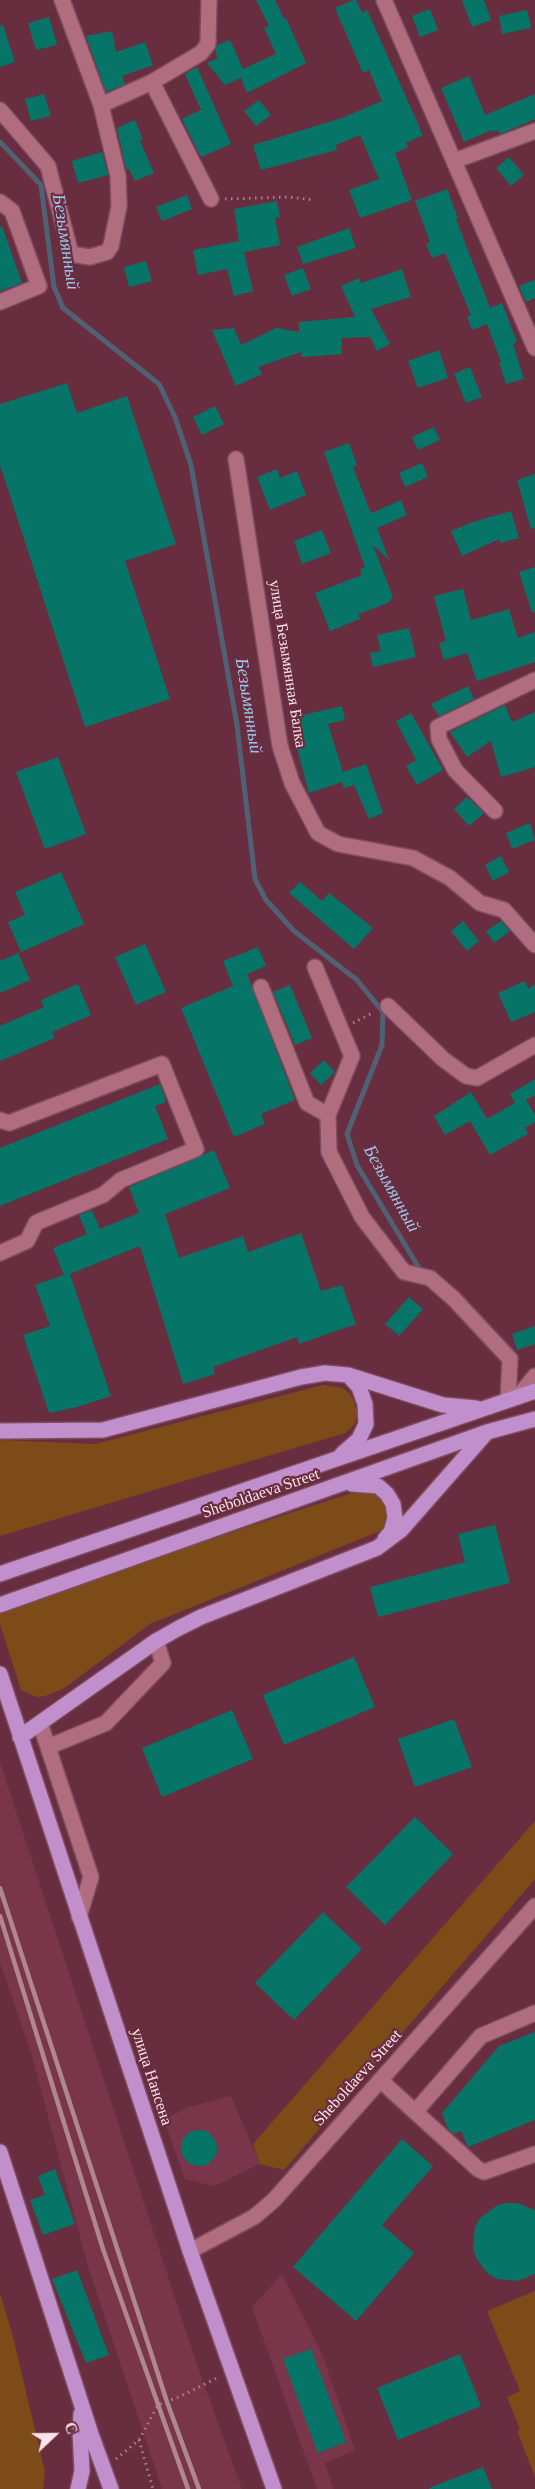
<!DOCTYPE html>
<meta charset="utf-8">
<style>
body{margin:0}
#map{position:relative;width:535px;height:2489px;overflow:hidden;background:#692d40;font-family:Georgia,serif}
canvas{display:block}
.north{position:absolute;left:24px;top:2405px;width:60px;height:60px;-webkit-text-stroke:4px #692d40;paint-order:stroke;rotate:68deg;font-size:16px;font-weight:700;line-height:24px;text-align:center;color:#fce4ea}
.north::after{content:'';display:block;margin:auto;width:21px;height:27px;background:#fce4ea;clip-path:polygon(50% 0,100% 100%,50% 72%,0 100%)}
</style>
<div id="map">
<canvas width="535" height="2489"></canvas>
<div class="north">С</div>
</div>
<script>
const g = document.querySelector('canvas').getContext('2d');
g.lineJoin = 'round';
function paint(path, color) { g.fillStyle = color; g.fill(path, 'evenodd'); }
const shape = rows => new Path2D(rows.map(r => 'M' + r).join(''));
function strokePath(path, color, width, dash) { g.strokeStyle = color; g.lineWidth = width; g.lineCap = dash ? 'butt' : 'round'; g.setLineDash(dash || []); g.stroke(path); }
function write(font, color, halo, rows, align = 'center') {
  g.font = font + ' Georgia,serif'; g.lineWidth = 4.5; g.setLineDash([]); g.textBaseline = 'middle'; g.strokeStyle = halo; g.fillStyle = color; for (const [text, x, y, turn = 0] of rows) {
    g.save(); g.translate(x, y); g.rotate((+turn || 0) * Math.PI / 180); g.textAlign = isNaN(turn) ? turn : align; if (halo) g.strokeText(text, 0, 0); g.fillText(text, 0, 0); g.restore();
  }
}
const built = shape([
 [0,1762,197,2365,242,2489,162,2489,88,2266,32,2056,0,1962],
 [231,2096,260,2164,214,2186,185,2179,164,2120,185,2108],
 [282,2274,322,2354,355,2450,325,2463,333,2489,317,2489,252,2307]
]);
const green = shape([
 [323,1385,343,1388,351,1395,358,1413,354,1425,345,1433,0,1536,0,1440,95,1444],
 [361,1490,374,1491,383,1501,388,1518,386,1526,380,1531,150,1624,63,1689,45,1696,37,1697,21,1690,0,1624,0,1608],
 [535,1821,535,1879,284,2170,260,2164,253,2144],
 [535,2291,535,2477,517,2431,520,2429,507,2397,520,2391,487,2311],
 [0,2293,13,2337,45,2472,43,2489,0,2489]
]);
const stream = shape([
 [0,142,41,185,54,287,63,308,159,384,175,417,191,465,237,725,255,879,266,900,294,931,357,980,383,1012,382,1045,347,1134,357,1165,419,1268]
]);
const building = shape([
 [256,0,275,0,284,19,286,18,306,63,247,93,241,78,225,85,207,63,218,58,215,51,217,45,230,40,243,69,276,54,264,28,269,26],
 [353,0,356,0,362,13,367,10,423,135,406,143,408,147,395,153,412,200,360,218,349,190,379,179,360,135,336,145,337,150,261,170,253,145,342,118,382,101,369,70,363,73,335,8],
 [462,0,484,0,491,20,472,27],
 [430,9,438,30,420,37,412,16],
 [527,10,531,28,502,34,499,16],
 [49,17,57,45,36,50,28,23],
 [3,25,15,62,0,67,0,26],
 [112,31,116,52,145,42,153,65,122,76,125,84,106,92,86,36],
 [197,67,231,144,201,157,182,119,201,110,185,74],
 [469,76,485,115,535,94,535,119,500,134,498,130,492,132,492,130,464,142,441,88],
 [44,94,51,116,31,121,25,99],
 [259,100,271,115,256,126,244,111],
 [135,120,143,140,140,141,154,173,135,181,129,169,126,169,117,128],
 [102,152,108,175,78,183,72,161],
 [509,157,524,175,511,186,496,168],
 [447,189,458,218,456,219,490,308,502,303,517,342,513,344,524,379,506,384,499,363,501,362,487,324,472,330,467,316,471,315,445,253,432,258,426,244,430,242,415,201],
 [187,195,192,209,162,221,156,207],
 [277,201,280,217,275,218,280,245,244,252,253,291,234,296,227,269,198,275,193,250,239,241,234,209],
 [2,226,22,283,0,291,0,227],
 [349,228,356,248,303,264,297,247],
 [146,261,152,281,129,287,124,267],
 [303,268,311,289,292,296,284,275],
 [402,269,411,297,371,309,390,344,377,351,370,337,341,338,342,354,301,357,301,352,258,367,262,374,236,386,212,330,234,328,241,345,276,328,299,332,299,322,355,317,341,286,359,278,361,283],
 [535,280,535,298,526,302,519,286],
 [439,350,448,378,418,388,408,361],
 [470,367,482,397,466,403,454,374],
 [67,383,77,413,127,396,176,544,125,561,170,699,85,727,0,465,0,404],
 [215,406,224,424,202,435,193,417],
 [434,427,440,440,418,450,412,437],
 [349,443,357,465,353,467,370,511,372,513,401,500,407,515,377,528,389,560,373,545,393,597,388,603,358,614,360,619,330,631,315,593,362,575,360,569,365,567,324,452],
 [422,463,428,477,405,487,399,473],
 [277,469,280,478,297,471,306,495,270,510,257,477],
 [535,474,535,528,531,529,517,480],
 [511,511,519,538,500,543,499,539,462,556,451,531,470,523],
 [322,530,331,553,302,564,294,541],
 [535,567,535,612,532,613,519,572],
 [463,589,471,620,509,609,518,638,535,632,535,662,477,681,467,653,444,660,439,643,446,641,434,596],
 [409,628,416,657,373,667,370,653,381,651,377,635],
 [468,686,474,699,439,716,431,704],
 [505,705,512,722,535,712,535,767,501,777,491,741,467,757,450,732],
 [342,706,345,720,328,724,343,772,366,764,383,813,369,819,354,785,344,788,342,782,309,793,294,737,290,718],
 [411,713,443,770,417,785,406,766,416,760,396,721],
 [58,757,86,834,45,849,16,772],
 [467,797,484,813,469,826,454,809],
 [530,823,535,840,512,849,506,833],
 [501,856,509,872,493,881,485,865],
 [61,872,84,924,21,952,8,922,25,915,15,892],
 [300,882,322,901,329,893,373,928,354,949,289,893],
 [463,921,479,941,467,951,451,931],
 [501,921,510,931,494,943,486,931],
 [145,944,166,992,136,1005,115,957],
 [258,947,266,966,247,974,295,1100,261,1114,265,1124,234,1137,181,1008,233,986,223,961],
 [18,953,30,980,0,993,0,961],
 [525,981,528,989,535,984,535,1012,511,1022,498,993],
 [78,984,91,1015,52,1032,55,1038,0,1061,0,1026,44,1007,41,1000],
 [290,985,312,1038,295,1045,273,992],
 [324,1060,335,1072,321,1085,310,1073],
 [535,1079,535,1095,526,1100,535,1115,535,1122,525,1128,528,1134,490,1155,470,1121,445,1135,434,1116,471,1092,487,1119,515,1103,510,1094],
 [160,1084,166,1102,155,1106,168,1139,0,1206,0,1148],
 [214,1150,230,1188,165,1214,179,1258,243,1236,248,1252,301,1233,321,1291,342,1285,356,1324,299,1344,297,1337,213,1367,215,1374,183,1384,140,1246,70,1274,111,1396,77,1407,49,1413,23,1335,50,1326,35,1285,64,1275,53,1248,87,1234,79,1215,92,1210,100,1229,139,1213,129,1187],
 [409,1297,423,1309,399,1336,385,1324],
 [535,1326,535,1344,517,1350,512,1334],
 [495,1525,510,1583,378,1617,370,1587,465,1562,458,1534],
 [354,1657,375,1707,284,1745,263,1695],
 [232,1710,253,1759,162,1797,142,1748],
 [454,1719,472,1767,415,1787,398,1739],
 [415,1817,453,1854,385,1925,346,1887],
 [323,1912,362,1949,294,2020,255,1983],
 [535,2032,535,2120,468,2147,461,2131,454,2134,448,2129,442,2113,499,2046],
 '181 2148a18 18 0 1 1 36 0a18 18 0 1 1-36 0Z',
 [402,2139,433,2166,382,2225,414,2253,356,2321,293,2267],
 [55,2169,75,2224,43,2235,30,2200,45,2195,38,2176],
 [506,2203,517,2203,535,2210,535,2274,517,2281,497,2279,488,2274,476,2258,473,2248,475,2227,480,2218,496,2206],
 [77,2270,109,2355,86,2363,52,2279],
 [311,2349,346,2442,318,2453,283,2359],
 [460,2354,481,2406,398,2440,377,2388],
 [483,2467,492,2489,429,2489,429,2488]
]);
const path = shape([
 [225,199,289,197,314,200],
 [353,1023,374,1012],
 [139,2440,153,2489],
 [116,2459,139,2440,158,2405,181,2396,219,2377]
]);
const minor = shape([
 [384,0,535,348],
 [152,82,211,199],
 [101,105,152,82,201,53,208,44,209,0],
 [0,110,48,166,71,254,90,257,107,252,111,246,119,206,118,176,101,105,62,0],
 [454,161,535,131],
 [0,202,12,211,39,286,0,302],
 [236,459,280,746,292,783,318,833,338,844,413,858,450,878,480,903,504,910,535,945],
 [495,811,455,770,439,739,438,727,535,680],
 [315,967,352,1056,328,1115,329,1152,362,1217,404,1272,430,1278,454,1299,510,1359,508,1400],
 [261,987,307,1103,328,1115],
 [388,1006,443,1059,466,1076,477,1078,535,1045],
 [0,1120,9,1123,162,1064,196,1149,121,1180,103,1195,40,1221,36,1223,27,1241,0,1253],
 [518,1397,535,1376],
 [40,1723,91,1877,79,1917],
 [48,1747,106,1723,163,1663,156,1641],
 [380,2080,478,2169,484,2172,535,2154],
 [415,2112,481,2036,535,2013],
 [190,2251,254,2217,274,2200,535,1906]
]);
const major = shape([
 [0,1431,103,1430,301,1377,325,1373,348,1375,443,1405,476,1408],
 [342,1454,359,1439,366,1424,365,1404,359,1387,348,1375],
 [352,1484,378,1486,387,1494,393,1504,395,1518,391,1532,385,1539],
 [0,1574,535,1391],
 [0,1605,487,1432,535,1419],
 [0,1674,190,2251,274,2489],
 [20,1737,156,1641,179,1628,201,1617,377,1548,401,1530,487,1432],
 [0,2152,91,2434,111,2489],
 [78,2489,82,2471,80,2432,81,2414]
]);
const rail = shape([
 [0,1888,167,2402,199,2489],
 [0,1916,103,2249,188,2489]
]);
const streetNames = [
 ["улица Безымянная Балка",287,664,81],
 ["Sheboldaeva Street",261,1494,-19],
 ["улица Нансена",151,2077,72],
 ["Sheboldaeva Street",358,2078,-48]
];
const waterNames = [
 ["Безымянный",65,242,81],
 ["Безымянный",248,706,81],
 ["Безымянный",391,1189,61]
];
paint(built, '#79364a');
paint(green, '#7c4b18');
strokePath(stream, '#506173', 5);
paint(building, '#077468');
strokePath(minor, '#7d4d5e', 18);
strokePath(major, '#7d4d5e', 18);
strokePath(path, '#ac808d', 3, [1.5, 4.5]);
strokePath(minor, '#b06d80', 15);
strokePath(major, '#c08fcc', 15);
strokePath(rail, '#b18693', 4.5);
write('16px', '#fce4ea', '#692d40', streetNames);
write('italic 18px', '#9dcaee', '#692d40', waterNames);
</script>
